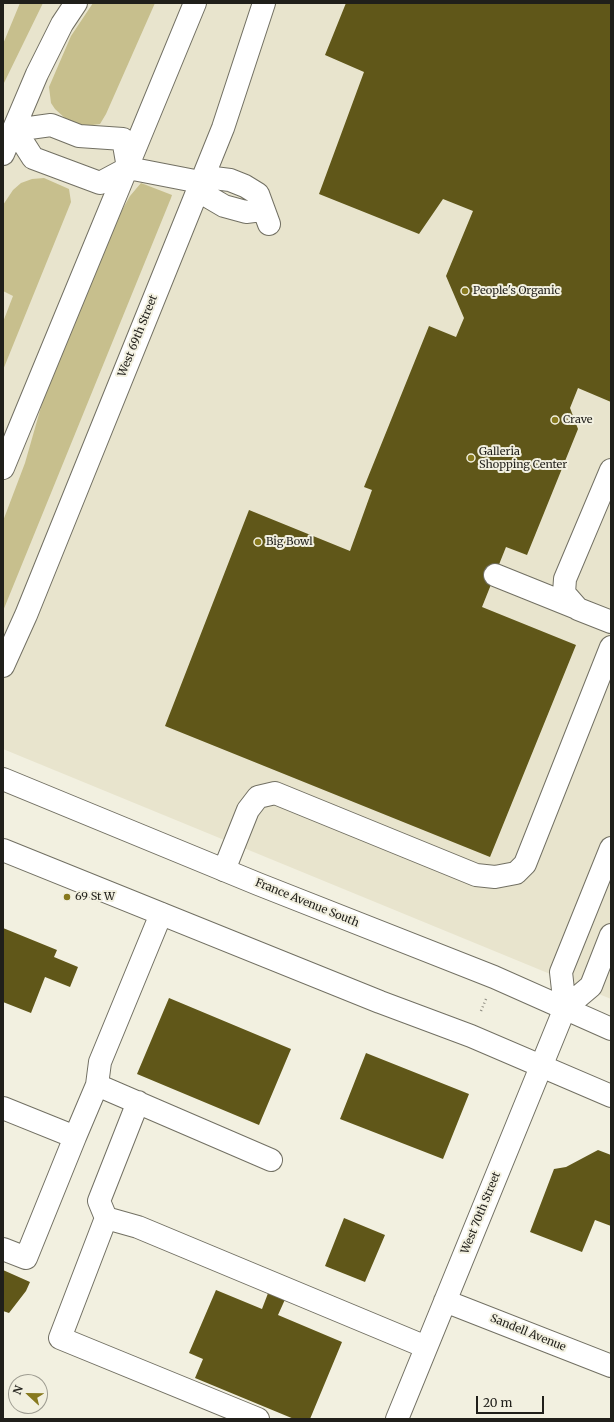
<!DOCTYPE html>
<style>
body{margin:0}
#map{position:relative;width:614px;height:1422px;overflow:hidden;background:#f2f0e0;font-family:Merriweather,serif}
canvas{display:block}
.frame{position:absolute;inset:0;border:4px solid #201f1a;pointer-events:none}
.north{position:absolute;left:8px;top:1374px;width:40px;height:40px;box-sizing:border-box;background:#f2f0e0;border:1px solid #9e9c91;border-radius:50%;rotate:292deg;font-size:11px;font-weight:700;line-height:16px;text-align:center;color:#201f1a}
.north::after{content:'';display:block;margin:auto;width:14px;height:18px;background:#87791e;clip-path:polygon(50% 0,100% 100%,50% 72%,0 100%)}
.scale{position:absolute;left:476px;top:1396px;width:68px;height:18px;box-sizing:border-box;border:2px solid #201f1a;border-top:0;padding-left:5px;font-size:12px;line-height:14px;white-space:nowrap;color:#201f1a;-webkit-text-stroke:3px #f2f0e0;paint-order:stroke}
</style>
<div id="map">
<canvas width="614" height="1422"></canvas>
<div class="frame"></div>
<div class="north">N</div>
<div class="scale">20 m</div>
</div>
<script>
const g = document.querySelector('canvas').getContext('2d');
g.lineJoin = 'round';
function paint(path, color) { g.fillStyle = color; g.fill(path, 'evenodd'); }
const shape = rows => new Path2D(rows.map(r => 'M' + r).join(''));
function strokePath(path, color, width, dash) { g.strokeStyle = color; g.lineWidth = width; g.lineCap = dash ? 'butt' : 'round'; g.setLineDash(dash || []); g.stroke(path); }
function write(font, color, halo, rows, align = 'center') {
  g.font = font + ' Merriweather,serif'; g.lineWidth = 4; g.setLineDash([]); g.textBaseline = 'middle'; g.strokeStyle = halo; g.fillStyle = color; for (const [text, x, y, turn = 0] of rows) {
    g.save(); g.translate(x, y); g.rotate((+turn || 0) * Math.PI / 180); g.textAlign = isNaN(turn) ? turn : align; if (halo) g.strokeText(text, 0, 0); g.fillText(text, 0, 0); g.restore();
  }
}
const built = shape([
 [3,3,611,3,611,999,3,749]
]);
const green = shape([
 [20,3,43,3,3,85,3,44],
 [93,3,155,3,106,114,100,124,85,126,66,119,55,109,51,103,49,87,71,36],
 [44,178,69,189,71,202,3,370,3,322,13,296,3,291,3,205,13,190,21,183,32,179],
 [141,183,172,195,171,198,3,611,3,521,25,463,45,393,113,226,130,196]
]);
const building = shape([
 [346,3,611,3,611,402,578,388,570,408,578,429,527,555,506,547,482,607,576,645,490,857,165,726,249,510,350,551,372,490,364,487,429,326,456,337,464,318,446,276,473,211,443,199,419,234,319,194,364,72,325,55],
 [3,928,57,950,54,957,78,967,70,987,45,977,31,1013,3,1002],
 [169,998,291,1049,259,1125,137,1074],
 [366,1053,469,1094,443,1159,340,1119],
 [598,1150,611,1155,611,1226,595,1220,582,1252,530,1232,554,1169,566,1167],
 [344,1218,385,1235,365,1282,325,1266],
 [3,1270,30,1282,26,1291,9,1313,3,1311],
 [270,1288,287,1295,278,1315,342,1342,310,1419,294,1419,195,1378,203,1359,189,1353,216,1290,262,1309]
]);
const path = shape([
 [481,1011,486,999]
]);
const minor = shape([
 [3,154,37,74,62,24,76,3],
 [128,168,123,139,79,136,51,125,15,130,33,158,100,183,128,168,200,182,214,178,230,180,245,186,258,194,269,224],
 [200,182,207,196,224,206,246,212,262,210],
 [3,468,195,3],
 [611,470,565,579,564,593,578,609,611,622],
 [495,575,577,608],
 [3,666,26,615,223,128,264,3],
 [224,870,248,810,258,797,275,793,476,875,495,877,516,873,525,864,611,647],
 [161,914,100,1062,97,1085,271,1160],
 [565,1008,591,986,611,935],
 [3,1108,75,1137,26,1258,3,1249],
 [75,1137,97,1085],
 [106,1218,99,1201,138,1102],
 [445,1301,611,1366],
 [258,1419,60,1338,106,1218,138,1227,426,1347],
 [397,1419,565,1008,561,972,611,848]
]);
const major = shape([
 [3,779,258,884,494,977,611,1029],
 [3,850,380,1002,471,1036,611,1096]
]);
const markers = [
 [465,291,4,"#87791e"],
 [555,420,4,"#87791e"],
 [471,458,4,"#87791e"],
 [258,542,4,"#87791e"],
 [67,897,4,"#87791e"]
];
const poiNames = [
 ["People's Organic",473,291],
 ["Crave",563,420],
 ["Galleria",479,452],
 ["Shopping Center",479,465],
 ["Big Bowl",266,542],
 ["69 St W",75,897]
];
const streetNames = [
 ["West 69th Street",138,336,-68],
 ["France Avenue South",307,903,22],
 ["West 70th Street",481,1213,-68],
 ["Sandell Avenue",528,1333,22]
];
paint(built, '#e8e4cd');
paint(green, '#c7bf8d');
paint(building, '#605719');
strokePath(minor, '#727063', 24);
strokePath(major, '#727063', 24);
strokePath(path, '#8f8d82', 2.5, [1, 3]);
strokePath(minor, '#fff', 22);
strokePath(major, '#fff', 22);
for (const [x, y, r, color] of markers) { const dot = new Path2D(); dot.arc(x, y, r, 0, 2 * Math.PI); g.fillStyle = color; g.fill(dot); strokePath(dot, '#f2f0e0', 1.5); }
write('11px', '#201f1a', '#f2f0e0', poiNames, 'left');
write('11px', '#201f1a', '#f2f0e0', streetNames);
</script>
